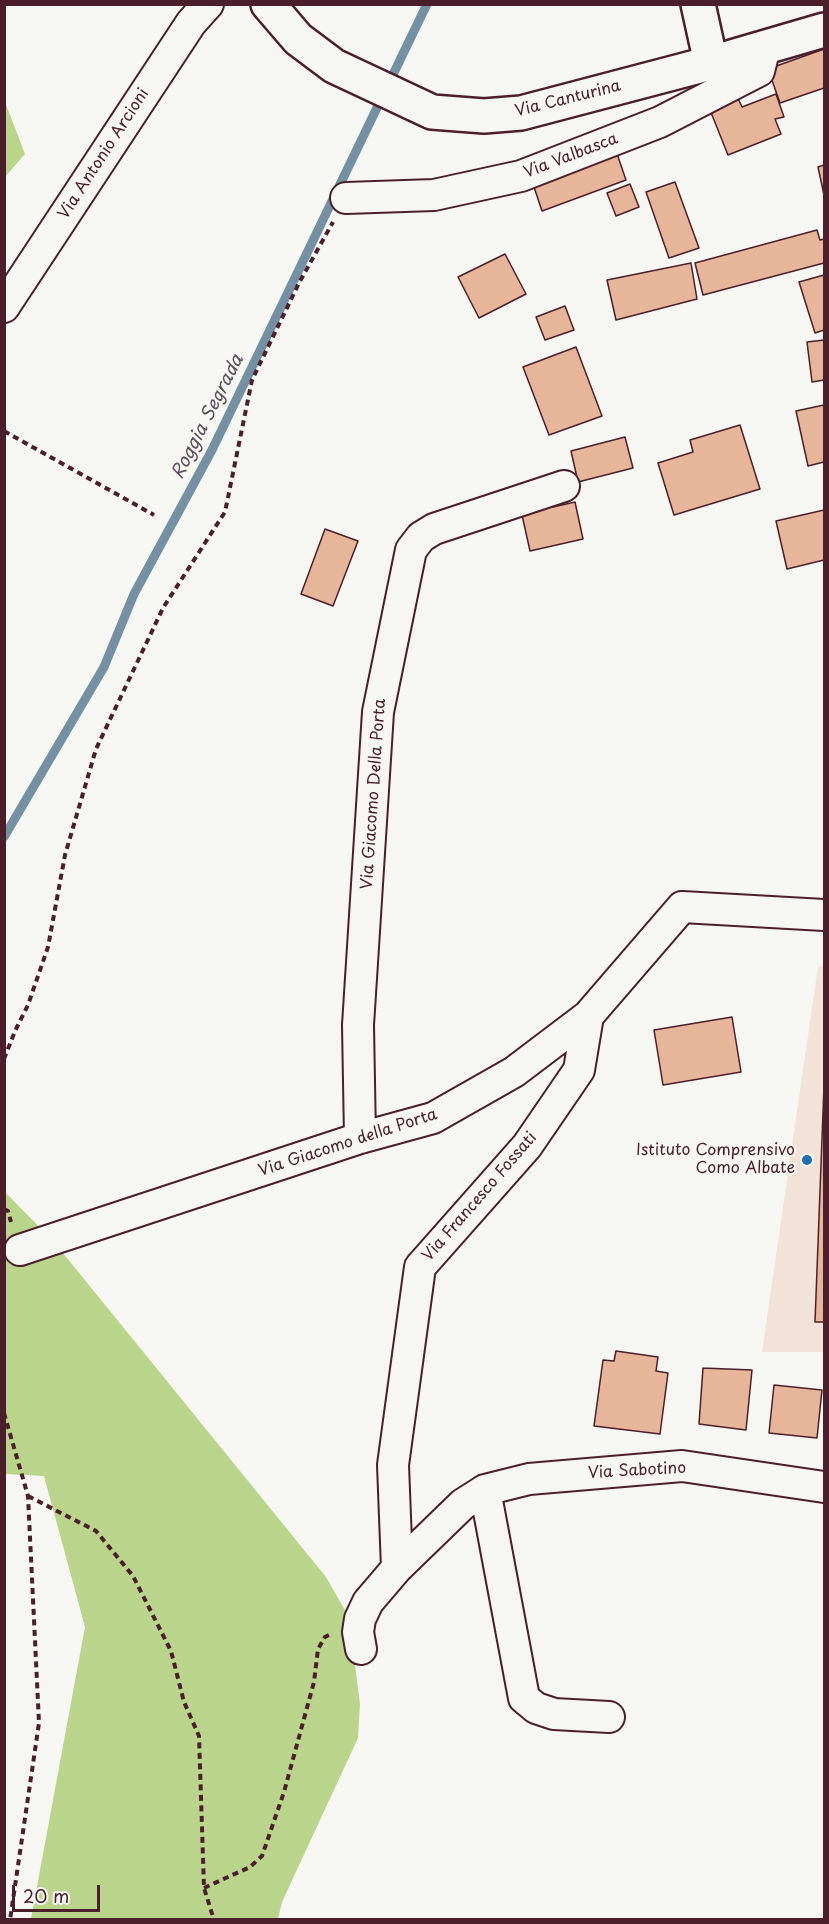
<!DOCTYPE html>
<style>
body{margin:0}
#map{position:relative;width:829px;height:1924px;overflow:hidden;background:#f6f6f2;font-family:"Playpen Sans",sans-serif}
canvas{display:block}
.frame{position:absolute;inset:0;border:6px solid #4a1f2b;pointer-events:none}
.scale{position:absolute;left:12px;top:1885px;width:88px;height:27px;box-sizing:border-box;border:3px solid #4a1f2b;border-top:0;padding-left:8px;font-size:18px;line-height:21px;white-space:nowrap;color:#4a1f2b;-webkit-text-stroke:4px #f6f6f2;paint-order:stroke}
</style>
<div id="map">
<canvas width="829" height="1924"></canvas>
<div class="frame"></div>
<div class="scale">20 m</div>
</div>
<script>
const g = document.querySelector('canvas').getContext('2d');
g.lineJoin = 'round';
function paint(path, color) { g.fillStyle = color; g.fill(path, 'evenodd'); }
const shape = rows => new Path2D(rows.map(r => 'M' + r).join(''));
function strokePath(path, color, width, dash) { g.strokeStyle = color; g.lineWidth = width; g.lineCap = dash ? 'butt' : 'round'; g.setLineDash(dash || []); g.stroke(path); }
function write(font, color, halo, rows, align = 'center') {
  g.font = font + ' "Playpen Sans",sans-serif'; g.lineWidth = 4.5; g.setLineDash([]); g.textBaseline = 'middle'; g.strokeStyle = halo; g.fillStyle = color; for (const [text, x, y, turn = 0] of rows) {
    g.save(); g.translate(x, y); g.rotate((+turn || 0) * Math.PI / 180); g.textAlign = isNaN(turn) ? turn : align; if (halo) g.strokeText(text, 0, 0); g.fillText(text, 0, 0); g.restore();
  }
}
const built = shape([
 [824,966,824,1352,762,1352,818,967]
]);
const green = shape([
 [5,102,25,154,5,177,4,177],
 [4,1191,54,1242,326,1577,346,1612,353,1650,360,1704,358,1738,282,1902,278,1919,31,1919,85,1627,44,1476,5,1474]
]);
const stream = shape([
 [4,837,104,667,134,594,212,450,427,4]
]);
const building = shape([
 [824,49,824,88,780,103,768,69,824,49],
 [736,94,742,107,776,94,784,117,775,119,781,134,728,155,708,105,736,94],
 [614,145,626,180,542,211,530,175,614,145],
 [824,165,824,195,818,167,824,165],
 [675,182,699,248,669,258,646,192,675,182],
 [630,184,639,207,616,216,607,193,630,184],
 [817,230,820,240,824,239,824,263,703,295,695,263,817,230],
 [505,254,526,294,479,318,458,277,505,254],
 [691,263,697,299,616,320,607,280,691,263],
 [824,275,824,330,815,333,799,282,824,275],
 [565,306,574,330,545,340,536,317,565,306],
 [824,340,824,380,812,382,807,342,824,340],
 [576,347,602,416,549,435,523,367,576,347],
 [824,405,824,462,808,466,796,411,824,405],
 [740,425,760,489,674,515,658,463,693,452,690,440,740,425],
 [625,437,633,468,578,482,571,451,625,437],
 [551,499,553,507,575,502,583,539,530,551,520,506,551,499],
 [824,510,824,560,787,569,776,521,824,510],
 [325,529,358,541,333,606,301,594,325,529],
 [732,1017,741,1072,663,1085,654,1030,732,1017],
 [824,1086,824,1322,815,1322,824,1086],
 [616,1351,658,1357,656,1371,668,1373,660,1434,594,1426,603,1360,614,1361,616,1351],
 [703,1368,752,1370,746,1430,699,1424,703,1368],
 [774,1385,822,1390,817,1438,769,1433,774,1385]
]);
const path = shape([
 [4,431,154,515],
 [4,1059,15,1031,28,1005,48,947,65,855,96,749,163,608,225,512,252,380,299,283,333,222],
 [4,1209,8,1211,11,1222],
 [4,1413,28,1496,39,1723,10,1920],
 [28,1496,96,1531,133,1576,171,1651,184,1702,199,1736,204,1888,214,1920],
 [204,1888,250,1867,262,1856,284,1792,314,1682,318,1649,325,1637,329,1635]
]);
const minor = shape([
 [346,198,434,195,521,176,660,122,759,71,765,47],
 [4,307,191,23,208,4],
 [360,1138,358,1025,378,712,411,550,421,537,434,529,564,486],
 [20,1250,360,1138,433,1118,514,1072,588,1016,682,907,824,915],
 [485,1490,524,1698,536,1708,554,1714,609,1717],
 [397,1568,393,1465,420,1267,527,1146,579,1070,588,1016],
 [361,1649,358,1632,360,1619,368,1602,397,1568,463,1504,485,1490,529,1479,682,1466,824,1487]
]);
const tertiary = shape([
 [698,4,711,63]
]);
const secondary = shape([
 [268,4,298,39,334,66,432,112,484,116,521,113,711,63,824,30]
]);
const markers = [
 [807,1160,6,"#1f6fb2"]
];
const streetNames = [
 ["Via Canturina",568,99,-14],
 ["Via Antonio Arcioni",104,154,-57],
 ["Via Valbasca",571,156,-21],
 ["Via Giacomo Della Porta",374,794,-86],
 ["Via Giacomo della Porta",348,1143,-18],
 ["Via Francesco Fossati",480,1197,-49],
 ["Via Sabotino",637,1471,-3]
];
const poiNames = [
 ["Istituto Comprensivo",795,1151],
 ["Como Albate",795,1169]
];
const waterNames = [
 ["Roggia Segrada",208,417,-63]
];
paint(built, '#f2e2d7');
paint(green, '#bad48b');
strokePath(stream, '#7590a2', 9);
paint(building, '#e7b599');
strokePath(building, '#4a1f2b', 1.5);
strokePath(minor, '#4a1f2b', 34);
strokePath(tertiary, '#4a1f2b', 38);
strokePath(secondary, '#4a1f2b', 38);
strokePath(path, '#4a1f2b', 4, [6, 4.5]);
strokePath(minor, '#f6f6f2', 30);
strokePath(tertiary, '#f6f6f2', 33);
strokePath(secondary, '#f6f6f2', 33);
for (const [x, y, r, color] of markers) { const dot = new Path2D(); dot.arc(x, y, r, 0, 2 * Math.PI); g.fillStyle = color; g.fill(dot); strokePath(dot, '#f6f6f2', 2); }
write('16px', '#4a1f2b', '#f6f6f2', streetNames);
write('16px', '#4a1f2b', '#f6f6f2', poiNames, 'right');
write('italic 18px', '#5c4e5c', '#f6f6f2', waterNames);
</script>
